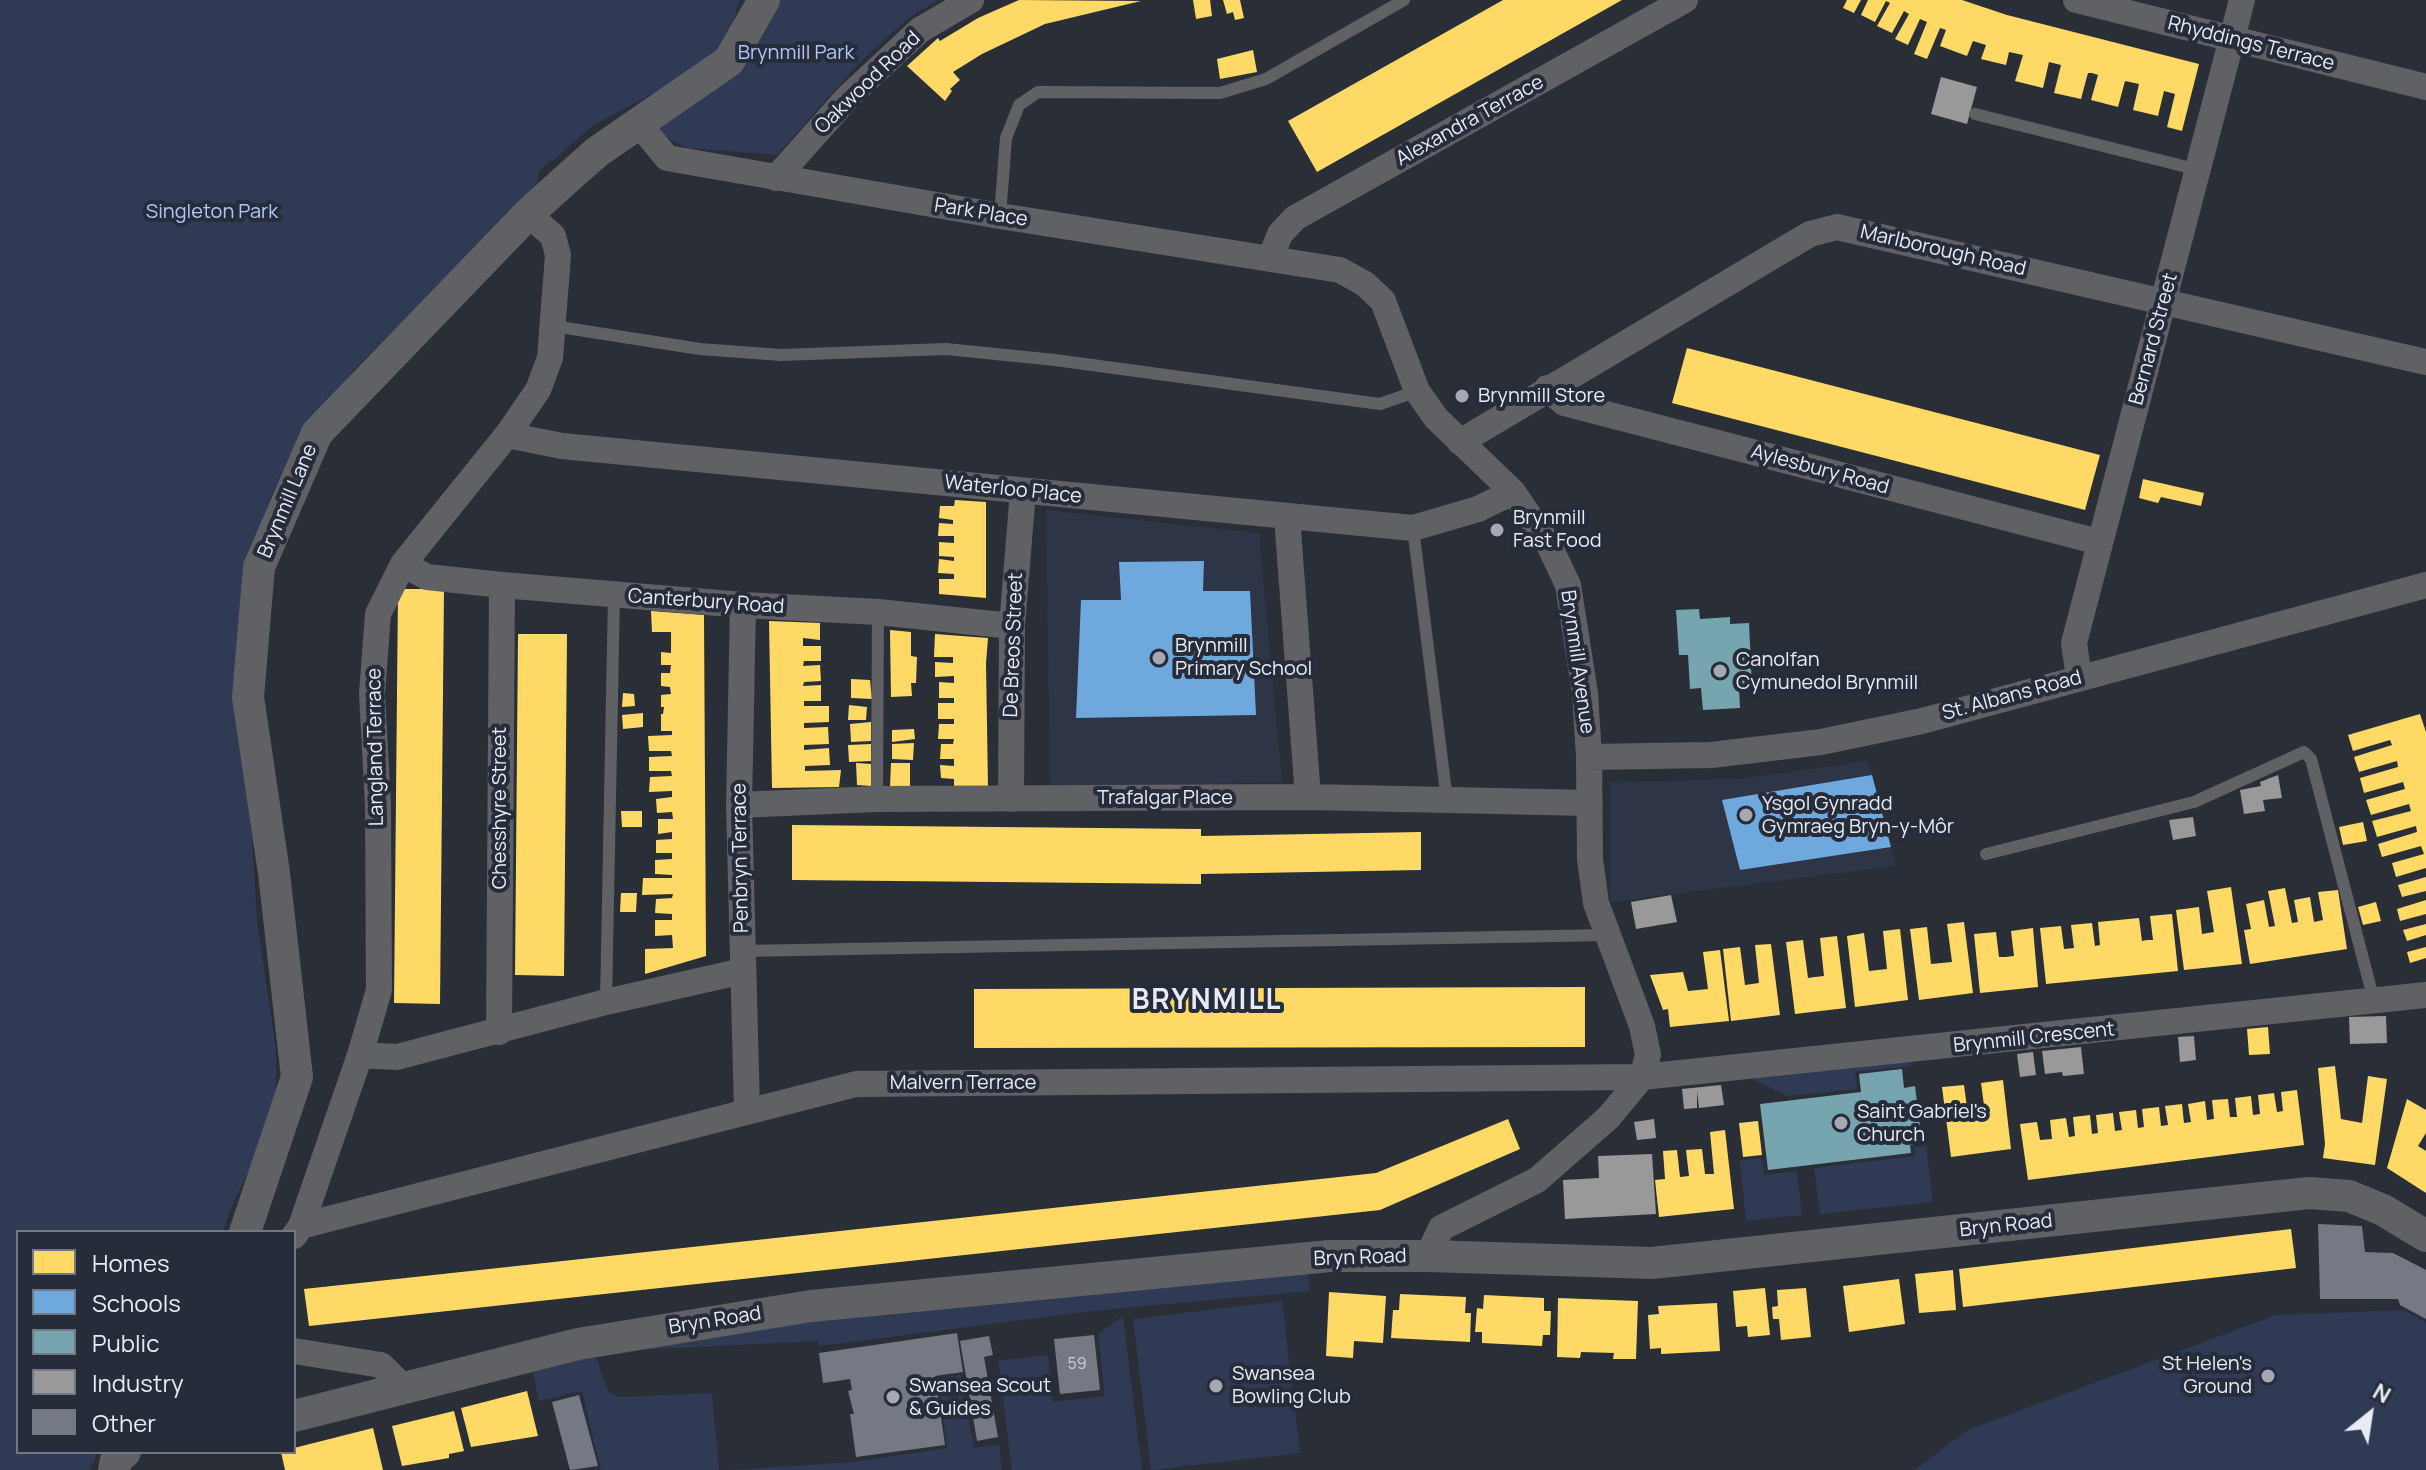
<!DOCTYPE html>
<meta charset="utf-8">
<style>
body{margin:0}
#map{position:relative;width:2426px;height:1470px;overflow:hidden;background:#2a2e36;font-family:Manrope,sans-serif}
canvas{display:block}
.legend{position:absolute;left:16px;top:1230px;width:280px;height:224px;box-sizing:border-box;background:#262c3a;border:2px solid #737885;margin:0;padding:10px 14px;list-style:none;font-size:24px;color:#e7ebf5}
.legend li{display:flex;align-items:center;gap:16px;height:40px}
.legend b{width:40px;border:2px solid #737885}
.north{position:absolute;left:2330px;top:1374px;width:80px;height:80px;-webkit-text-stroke:6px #262c3a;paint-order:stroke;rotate:30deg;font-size:22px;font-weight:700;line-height:32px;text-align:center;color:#e7ebf5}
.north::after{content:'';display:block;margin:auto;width:28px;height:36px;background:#e7ebf5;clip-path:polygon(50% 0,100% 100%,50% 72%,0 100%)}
</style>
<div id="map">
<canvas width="2426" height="1470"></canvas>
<ul class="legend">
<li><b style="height:22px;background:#ffd966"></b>Homes</li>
<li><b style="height:22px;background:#6fa8dc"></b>Schools</li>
<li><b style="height:22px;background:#76a5af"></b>Public</li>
<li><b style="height:22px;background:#999"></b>Industry</li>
<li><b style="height:22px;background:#747984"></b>Other</li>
</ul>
<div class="north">N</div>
</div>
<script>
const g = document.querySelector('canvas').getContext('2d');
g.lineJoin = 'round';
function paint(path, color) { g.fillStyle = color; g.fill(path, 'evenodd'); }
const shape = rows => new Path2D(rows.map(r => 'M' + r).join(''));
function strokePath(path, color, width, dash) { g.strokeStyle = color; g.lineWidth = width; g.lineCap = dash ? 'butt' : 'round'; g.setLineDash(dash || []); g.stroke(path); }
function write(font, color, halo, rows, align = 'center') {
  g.font = font + ' Manrope,sans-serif'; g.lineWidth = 8; g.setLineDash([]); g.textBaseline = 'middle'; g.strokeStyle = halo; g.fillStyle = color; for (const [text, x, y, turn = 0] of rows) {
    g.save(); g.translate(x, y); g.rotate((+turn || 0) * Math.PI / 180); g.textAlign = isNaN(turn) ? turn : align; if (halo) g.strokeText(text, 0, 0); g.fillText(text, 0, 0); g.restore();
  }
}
const built = shape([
 [1046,510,1259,533,1282,782,1050,788],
 [1868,761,1896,866,1610,902,1610,782,1739,779]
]);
const green = shape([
 [0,0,739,0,733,24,715,54,700,68,592,126,554,160,548,162,538,173,538,182,461,278,409,316,354,370,305,433,272,494,256,536,249,783,257,922,276,1049,276,1101,266,1135,232,1206,223,1232,18,1232,18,1452,97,1452,90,1470,0,1470],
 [764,0,938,0,907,19,857,65,777,155,687,148,639,124,729,61],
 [1910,1053,1911,1066,1855,1072,1857,1089,1788,1096,1744,1075],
 [1926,1146,1933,1202,1820,1214,1814,1168,1915,1156,1914,1147],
 [1762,1158,1764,1175,1797,1171,1802,1215,1746,1221,1740,1160],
 [1308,1270,1309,1291,1093,1311,819,1346,818,1341,635,1350,808,1315],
 [1282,1301,1300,1453,1151,1470,1133,1319],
 [2404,1310,2426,1323,2426,1470,1914,1470,1968,1430,2276,1315],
 [1123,1316,1142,1470,1012,1470,998,1361,1048,1355,1053,1402,1105,1396,1098,1334],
 [595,1356,609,1393,618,1397,712,1393,719,1470,601,1470,582,1391,539,1401,533,1372],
 [961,1375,974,1448,999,1444,1002,1470,729,1470,854,1462,947,1448,938,1378]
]);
const homes = shape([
 [1019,0,1141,1,1045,24,982,54,953,72,960,80,950,89,952,91,945,101,907,66,938,38,940,41,978,18],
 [1193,0,1210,0,1212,16,1196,19],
 [1223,0,1240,0,1244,18,1235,20,1233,12,1227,14],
 [1503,0,1622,0,1317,172,1288,121],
 [1847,0,1861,0,1854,13,1843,8],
 [1868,0,1962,0,2007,15,2199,64,2182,131,2167,127,2175,94,2164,91,2158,116,2133,110,2139,84,2125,81,2118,107,2091,100,2098,75,2092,73,2088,73,2081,99,2054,93,2061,65,2049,62,2043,88,2015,81,2023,55,2009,52,2006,65,1981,59,1986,45,1973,41,1967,56,1940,46,1946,30,1940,28,1927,59,1914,54,1927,22,1920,19,1908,45,1895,39,1909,14,1904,11,1892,33,1877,26,1890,3,1886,1,1875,22,1861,15],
 [1253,50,1257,72,1220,79,1217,59],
 [1687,348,2100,455,2085,510,1672,403],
 [2143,479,2204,493,2201,506,2161,497,2158,503,2139,498],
 [955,500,986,502,986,598,939,594,939,579,954,579,954,574,938,573,939,559,954,561,954,557,939,556,939,542,954,543,954,536,938,536,939,523,953,524,953,520,939,518,940,506,954,506],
 [398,589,444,589,440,1004,394,1003],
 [651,611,704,615,706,956,645,974,645,949,673,948,672,935,655,936,655,920,672,920,672,914,655,913,656,899,672,898,673,894,642,895,643,878,672,878,672,875,655,874,655,860,672,859,672,853,656,853,656,840,672,839,672,832,658,834,658,819,673,819,672,812,657,813,656,799,672,797,672,791,649,792,650,777,672,776,671,771,649,771,649,757,672,756,671,751,649,751,648,736,672,735,672,731,661,731,661,714,663,714,664,707,661,707,661,695,671,694,670,687,661,686,661,673,670,673,671,665,661,665,661,652,671,653,671,632,652,632],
 [769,621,820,623,820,640,803,638,803,646,821,646,821,661,804,661,803,666,820,665,821,681,804,682,803,686,821,685,821,701,804,701,804,706,829,706,829,722,804,723,804,728,828,727,829,744,804,745,804,750,829,748,830,765,805,766,805,771,841,770,839,787,772,788],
 [890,630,911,632,911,656,917,657,916,683,911,683,912,696,891,697],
 [518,634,567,634,564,976,515,975],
 [935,634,988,638,986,663,988,788,954,788,954,779,941,778,940,765,954,766,954,759,940,759,941,744,953,744,954,739,938,739,939,724,954,724,954,719,938,719,938,703,954,703,954,698,939,698,939,682,954,683,954,676,935,677,935,662,953,663,953,657,934,657],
 [851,679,870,680,872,699,851,698],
 [623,693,634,694,635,706,622,707],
 [849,705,867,707,866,720,848,720],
 [643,713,643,727,623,729,622,715],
 [2420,714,2426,732,2426,868,2396,877,2392,863,2424,854,2421,846,2382,857,2378,844,2417,832,2416,826,2377,837,2372,821,2411,811,2409,804,2371,815,2366,800,2405,789,2403,782,2364,793,2360,778,2398,767,2397,761,2359,772,2354,757,2392,745,2390,740,2353,751,2348,735],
 [871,722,871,741,851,742,850,724],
 [914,729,915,739,892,742,892,730],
 [914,743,913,760,892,759,892,744],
 [871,744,871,761,849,762,848,745],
 [856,763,871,764,871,786,857,785],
 [891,763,910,763,910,786,890,787],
 [621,811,642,811,642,827,622,827],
 [2363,822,2367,841,2343,845,2339,827],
 [792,825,1201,829,1201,836,1421,832,1421,870,1201,874,1201,884,792,880],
 [2426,877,2426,891,2402,897,2398,885],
 [2231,887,2242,964,2184,970,2176,910,2199,907,2202,934,2214,932,2207,891],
 [2285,888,2292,923,2298,922,2294,900,2310,897,2314,922,2323,920,2318,892,2338,890,2347,949,2250,964,2244,930,2251,929,2246,904,2264,900,2269,927,2275,926,2268,891],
 [621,893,637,893,636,912,620,912],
 [2426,900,2426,914,2400,921,2397,909],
 [2376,902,2381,921,2363,925,2358,907],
 [2172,914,2178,971,2046,984,2040,928,2061,926,2064,949,2074,948,2071,925,2092,923,2095,946,2100,945,2098,922,2139,918,2142,941,2147,940,2153,940,2150,916],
 [1964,922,1973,993,1919,1000,1910,929,1927,927,1931,964,1952,962,1947,924],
 [2426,924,2426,935,2407,941,2403,930],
 [2033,928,2038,987,1980,993,1974,934,1996,932,1999,957,2005,957,2014,956,2011,931],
 [1900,929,1908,1000,1855,1007,1847,936,1864,933,1869,971,1887,969,1883,931],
 [1837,936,1846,1008,1795,1014,1786,942,1803,940,1808,978,1815,977,1824,976,1820,938],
 [1771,944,1780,1015,1731,1021,1723,949,1740,947,1745,985,1759,983,1755,945],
 [2426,947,2426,958,2410,963,2407,952],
 [1720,950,1729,1021,1670,1027,1668,1009,1663,1010,1650,975,1683,972,1688,991,1708,989,1703,952],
 [1585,987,1585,1047,974,1048,974,989],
 [2268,1027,2270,1054,2249,1055,2247,1029],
 [2335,1066,2341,1119,2362,1123,2368,1076,2387,1079,2375,1165,2323,1158,2325,1144,2318,1068],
 [2003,1080,2011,1149,1951,1157,1942,1087,1964,1085,1968,1115,1985,1113,1981,1083],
 [2297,1090,2304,1145,2028,1180,2020,1124,2037,1122,2040,1140,2052,1139,2050,1120,2066,1118,2069,1137,2075,1136,2073,1117,2090,1115,2092,1134,2098,1133,2096,1115,2113,1113,2115,1131,2122,1130,2119,1112,2136,1110,2138,1128,2144,1127,2142,1109,2159,1107,2161,1126,2168,1125,2165,1106,2182,1104,2184,1123,2191,1122,2188,1104,2205,1101,2207,1120,2214,1119,2212,1100,2228,1099,2230,1117,2237,1117,2235,1098,2251,1096,2253,1115,2260,1114,2258,1095,2274,1093,2277,1112,2283,1111,2281,1092],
 [2407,1099,2426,1110,2426,1133,2418,1146,2426,1151,2426,1193,2387,1168],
 [1508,1119,1520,1149,1380,1210,309,1326,304,1289,1376,1173],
 [1758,1121,1762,1155,1743,1157,1739,1123],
 [1725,1130,1734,1209,1659,1217,1655,1180,1665,1179,1663,1151,1677,1150,1680,1177,1689,1176,1686,1150,1702,1149,1705,1174,1714,1174,1710,1132],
 [2291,1229,2296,1268,1963,1307,1959,1269],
 [1953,1270,1956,1310,1919,1313,1915,1274],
 [1899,1279,1905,1324,1849,1332,1843,1286],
 [1765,1288,1770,1335,1748,1337,1747,1326,1736,1327,1733,1291],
 [1806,1288,1811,1337,1781,1340,1779,1319,1773,1319,1772,1307,1778,1306,1777,1290],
 [1329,1292,1386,1296,1383,1343,1354,1341,1353,1358,1326,1356],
 [1400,1294,1466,1297,1465,1313,1471,1313,1470,1342,1391,1338,1393,1310,1399,1310],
 [1484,1295,1544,1298,1544,1311,1551,1311,1550,1335,1543,1335,1542,1346,1482,1343,1482,1332,1475,1332,1477,1308,1483,1309],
 [1558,1298,1638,1301,1636,1359,1613,1359,1614,1353,1581,1352,1580,1358,1557,1357],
 [1717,1303,1720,1351,1661,1354,1661,1348,1650,1349,1648,1315,1659,1314,1658,1306],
 [527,1391,538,1436,471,1447,461,1408],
 [454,1411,464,1451,449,1454,449,1458,402,1466,392,1426],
 [373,1428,383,1470,285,1470,281,1452,294,1452,294,1448]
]);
const schools = shape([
 [1204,561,1203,591,1250,591,1256,715,1076,718,1081,600,1121,600,1119,562],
 [1872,775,1891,847,1740,870,1722,800]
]);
const public = shape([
 [1699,609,1700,619,1730,617,1730,624,1749,623,1752,688,1739,688,1740,708,1703,710,1701,688,1690,689,1688,655,1679,655,1676,610],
 [1902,1069,1904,1088,1915,1086,1922,1143,1910,1145,1911,1153,1768,1170,1760,1104,1861,1092,1859,1074]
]);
const industry = shape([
 [1941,77,1977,87,1967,124,1931,114],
 [2278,775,2282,798,2263,800,2265,811,2244,814,2240,790,2261,786,2260,782],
 [2193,817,2196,836,2173,840,2169,820],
 [1671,895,1677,922,1636,929,1631,902],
 [2386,1016,2387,1043,2350,1044,2349,1017],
 [2194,1036,2196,1060,2180,1062,2178,1037],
 [2081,1047,2084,1074,2063,1076,2062,1072,2045,1074,2042,1051],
 [2033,1052,2036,1075,2020,1077,2017,1054],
 [1721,1085,1724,1105,1699,1108,1697,1091,1697,1108,1684,1109,1682,1089],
 [1654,1119,1656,1138,1637,1140,1634,1122],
 [1652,1154,1656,1214,1565,1219,1563,1180,1599,1178,1598,1156]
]);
const building = shape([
 [2318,1224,2362,1226,2365,1252,2393,1253,2426,1270,2426,1319,2400,1305,2398,1299,2320,1299],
 [957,1333,963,1372,935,1376,945,1445,856,1457,850,1414,854,1414,848,1391,852,1390,850,1379,823,1383,819,1353],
 [1094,1335,1100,1390,1060,1394,1054,1339],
 [989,1336,993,1355,984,1357,998,1437,977,1441,960,1341],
 [579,1395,598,1466,570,1470,552,1402]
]);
const service = shape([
 [1975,114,2199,170],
 [1000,216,1006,138,1019,105,1038,92,1220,93,1266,79,1404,0],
 [553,326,700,349,781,355,946,349,1055,360,1380,404,1417,391],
 [1413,528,1447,800],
 [877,799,878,612],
 [1986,854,2194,802,2304,752,2311,759,2374,1001],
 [742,951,1608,935],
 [606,1002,614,595]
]);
const minor = shape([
 [2076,0,2426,87],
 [639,124,667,158,1000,216,1340,270,1365,284,1383,301,1417,391,1436,418,1513,492,1549,545,1568,585,1585,693,1589,757,1590,859,1596,903,1642,1026,1648,1055,1642,1077,1608,1118,1537,1180,1441,1228,1428,1256],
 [776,178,848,97,920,30,971,0],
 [1271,257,1280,234,1295,218,1685,0],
 [1547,388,1564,403,2099,542],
 [507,435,562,446,1413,528,1478,509,1513,492],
 [1460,442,1810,234,1837,227,2426,362],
 [1287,517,1308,797],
 [403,564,427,577,502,585,743,605,878,612,1012,626],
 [743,605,739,805,747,1110],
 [2079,678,2074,643,2242,0],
 [1589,757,1711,755,1821,742,1922,721,2426,585],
 [1011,799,1012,626,1023,491],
 [739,805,877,799,1308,797,1590,803],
 [499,1032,502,585],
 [360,1055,397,1057,606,1002,743,971],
 [301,1226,856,1084,1642,1077,2426,995],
 [294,1236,301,1226,360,1055,379,990,378,805,372,694,378,614,403,564,507,435,538,390,550,358,558,255,553,236,528,214],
 [294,1351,381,1365,403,1387]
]);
const tertiary = shape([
 [245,1232,297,1077,274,873,248,697,259,567,317,433,528,214,561,184,597,152,729,61,764,0],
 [294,1416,578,1344,811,1306,1330,1256,1428,1256,1652,1263,2309,1193,2349,1196,2383,1210,2426,1236],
 [114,1470,116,1460,125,1452]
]);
const markers = [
 [1462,396,8,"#a5a9b2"],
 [1497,530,8,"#a5a9b2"],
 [1159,658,8,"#a5a9b2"],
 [1720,671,8,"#a5a9b2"],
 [1746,815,8,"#a5a9b2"],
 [1841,1123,8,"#a5a9b2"],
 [2268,1376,8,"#a5a9b2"],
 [1216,1386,8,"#a5a9b2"],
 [893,1397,8,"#a5a9b2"]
];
const numberNames = [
 ["59",1077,1365]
];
const streetNames = [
 ["Rhyddings Terrace",2251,44,14],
 ["Oakwood Road",868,83,-44],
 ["Alexandra Terrace",1470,121,-29],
 ["Park Place",981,213,9],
 ["Marlborough Road",1943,251,13],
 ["Bernard Street",2154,339,-75],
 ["Aylesbury Road",1820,470,15],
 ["Waterloo Place",1013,490,6],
 ["Brynmill Lane",288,501,-67],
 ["Canterbury Road",706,602,4],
 ["De Breos Street",1014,645,-88],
 ["Brynmill Avenue",1577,662,82],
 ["St. Albans Road",2012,696,-15],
 ["Langland Terrace",376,747,-91],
 ["Trafalgar Place",1165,798],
 ["Chesshyre Street",500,808,-90],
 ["Penbryn Terrace",741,858,-91],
 ["Brynmill Crescent",2034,1038,-6],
 ["Malvern Terrace",963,1083],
 ["Bryn Road",2006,1226,-6],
 ["Bryn Road",1360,1258,-2],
 ["Bryn Road",715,1321,-9]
];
const parkNames = [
 ["Brynmill Park",796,53],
 ["Singleton Park",212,212]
];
const poiNames = [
 ["Brynmill Store",1478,396],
 ["Brynmill",1513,518],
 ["Fast Food",1513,541],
 ["Brynmill",1175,646],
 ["Primary School",1175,669],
 ["Canolfan",1736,660],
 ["Cymunedol Brynmill",1736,683],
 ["Ysgol Gynradd",1762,804],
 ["Gymraeg Bryn-y-Môr",1762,827],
 ["Saint Gabriel's",1857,1112],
 ["Church",1857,1135],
 ["St Helen's",2252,1364,"right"],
 ["Ground",2252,1387,"right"],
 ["Swansea",1232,1374],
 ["Bowling Club",1232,1397],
 ["Swansea Scout",909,1386],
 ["& Guides",909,1409]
];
const districtNames = [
 ["BRYNMILL",1207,1001]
];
paint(built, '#2d3547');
paint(green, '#303a54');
paint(homes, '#ffd966');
paint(schools, '#6fa8dc');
paint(public, '#76a5af');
paint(industry, '#999');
paint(building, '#747984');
strokePath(service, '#606165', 12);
strokePath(minor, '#606165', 26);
strokePath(tertiary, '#606165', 32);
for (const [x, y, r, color] of markers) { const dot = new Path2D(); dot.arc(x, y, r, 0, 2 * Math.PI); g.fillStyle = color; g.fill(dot); strokePath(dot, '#262c3a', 3); }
write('16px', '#caced9', null, numberNames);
write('20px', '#e7ebf5', '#262c3a', streetNames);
write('20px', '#b2c6f6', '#262c3a', parkNames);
write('20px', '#e7ebf5', '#262c3a', poiNames, 'left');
g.letterSpacing = '2px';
write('bold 28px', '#e7ebf5', '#262c3a', districtNames);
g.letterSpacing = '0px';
</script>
